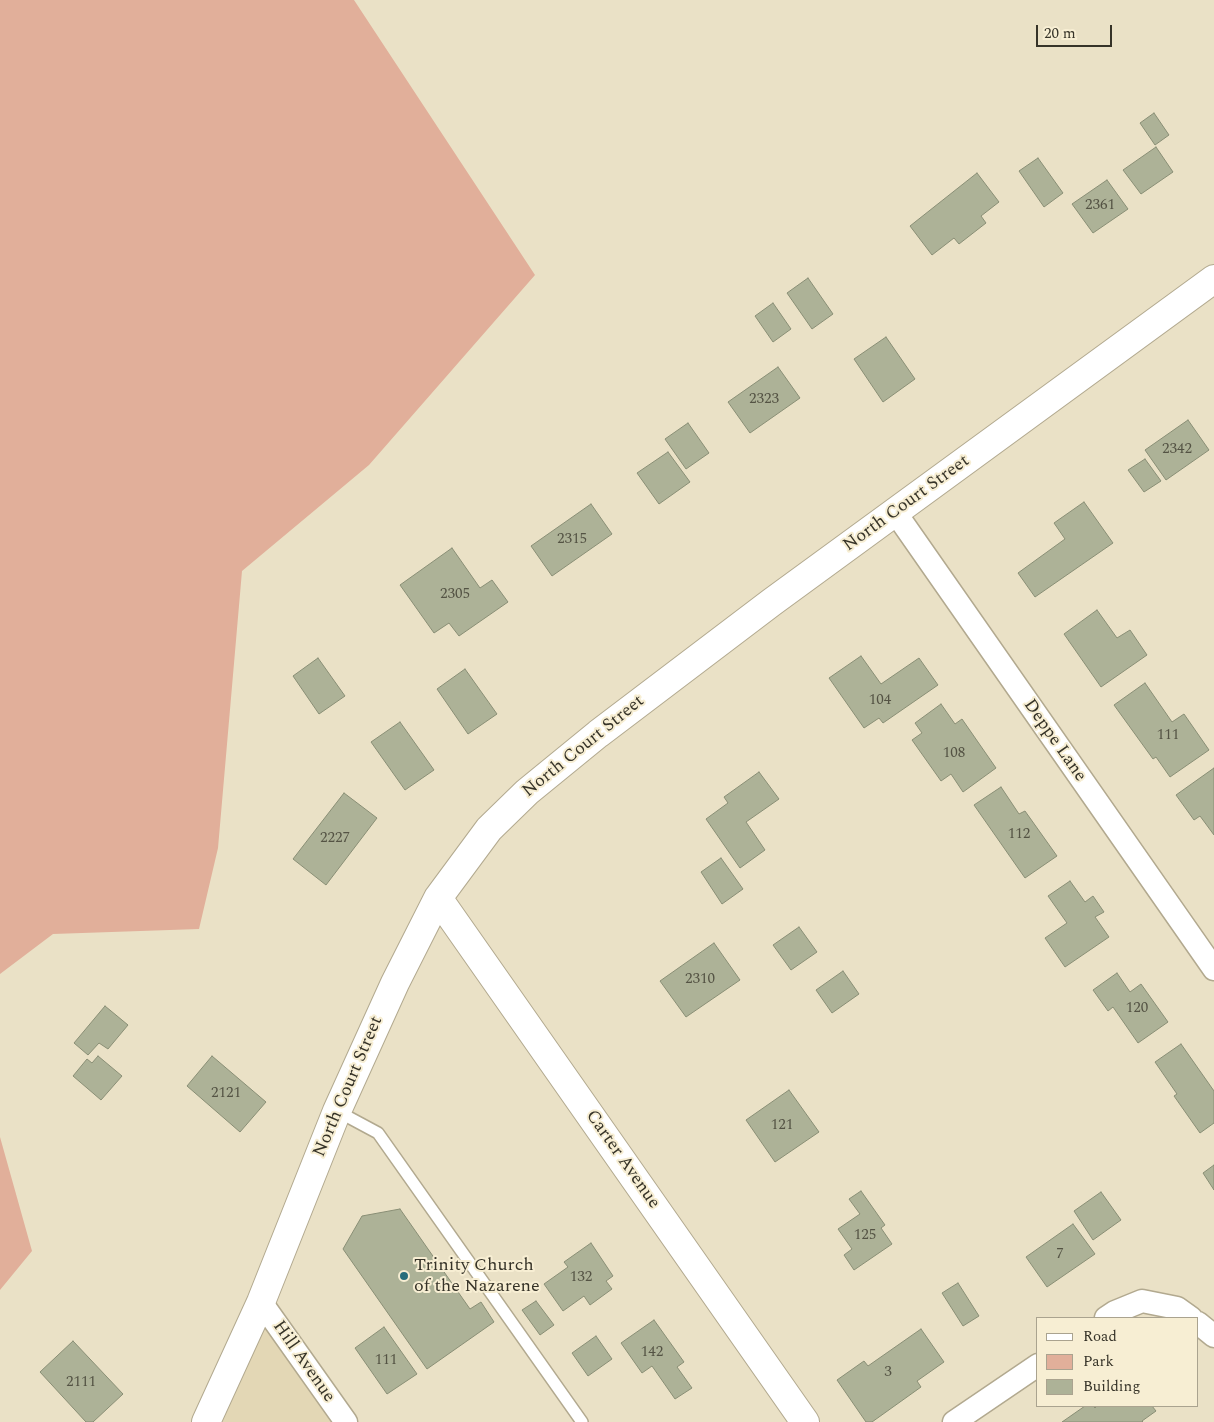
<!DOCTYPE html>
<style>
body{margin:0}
#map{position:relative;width:1214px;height:1422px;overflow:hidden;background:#eae1c6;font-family:Spectral,serif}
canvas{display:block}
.legend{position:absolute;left:1036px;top:1317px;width:162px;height:90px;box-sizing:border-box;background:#f7eed3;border:1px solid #aaa38f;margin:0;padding:6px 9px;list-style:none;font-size:15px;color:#363328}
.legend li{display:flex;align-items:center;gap:10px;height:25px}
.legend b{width:25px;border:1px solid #aaa38f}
.scale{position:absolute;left:1036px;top:25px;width:76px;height:22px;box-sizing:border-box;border:2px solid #363328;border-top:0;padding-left:6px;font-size:15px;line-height:18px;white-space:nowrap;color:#363328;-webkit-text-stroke:4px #f7eed3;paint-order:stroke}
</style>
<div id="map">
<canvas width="1214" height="1422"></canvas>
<ul class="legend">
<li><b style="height:6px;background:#fff"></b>Road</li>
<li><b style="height:14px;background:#e1af9a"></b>Park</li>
<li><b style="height:14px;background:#adb297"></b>Building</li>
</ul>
<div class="scale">20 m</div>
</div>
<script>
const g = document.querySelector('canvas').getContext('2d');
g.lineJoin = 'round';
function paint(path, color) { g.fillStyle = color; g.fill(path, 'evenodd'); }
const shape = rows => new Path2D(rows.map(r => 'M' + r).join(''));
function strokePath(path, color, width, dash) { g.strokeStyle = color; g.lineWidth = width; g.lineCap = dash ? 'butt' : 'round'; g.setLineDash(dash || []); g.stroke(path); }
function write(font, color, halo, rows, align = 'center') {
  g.font = font + ' Spectral,serif'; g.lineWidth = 4; g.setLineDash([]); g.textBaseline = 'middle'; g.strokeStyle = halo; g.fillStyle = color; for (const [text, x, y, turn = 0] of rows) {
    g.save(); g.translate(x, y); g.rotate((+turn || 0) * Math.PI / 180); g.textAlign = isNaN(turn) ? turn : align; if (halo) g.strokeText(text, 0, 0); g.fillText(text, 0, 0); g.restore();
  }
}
const built = shape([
 [261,1302,346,1422,206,1422]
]);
const green = shape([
 [0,0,354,0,535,275,369,465,242,571,218,848,199,929,53,934,0,974],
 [0,1137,32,1251,0,1290]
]);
const building = shape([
 [1154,113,1169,135,1155,145,1140,123,1154,113],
 [1156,147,1173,172,1141,194,1123,170,1156,147],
 [1038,158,1063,193,1044,207,1019,171,1038,158],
 [977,173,999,202,981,216,986,223,959,244,954,238,932,255,910,226,977,173],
 [1107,180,1128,209,1093,233,1072,204,1107,180],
 [808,278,833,314,812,329,787,293,808,278],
 [773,303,791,329,773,342,755,316,773,303],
 [886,337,915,379,883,402,854,359,886,337],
 [778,367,800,398,750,433,728,402,778,367],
 [1188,420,1209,450,1166,480,1145,450,1188,420],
 [688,423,709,453,686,469,665,439,688,423],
 [668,452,690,482,659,504,637,473,668,452],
 [1145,459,1161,481,1144,492,1128,470,1145,459],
 [1084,502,1113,543,1035,597,1018,573,1065,539,1054,523,1084,502],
 [591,504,612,534,552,576,531,546,591,504],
 [452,548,480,588,492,580,508,602,459,636,449,623,434,633,400,585,452,548],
 [1097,610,1117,638,1130,630,1147,655,1101,687,1064,634,1097,610],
 [861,656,881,684,919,658,938,685,883,723,879,718,864,728,829,678,861,656],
 [318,658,345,696,319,714,293,676,318,658],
 [465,669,497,714,468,734,437,689,465,669],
 [1145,683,1172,722,1184,714,1209,750,1170,777,1156,757,1153,759,1114,705,1145,683],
 [941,704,955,724,962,719,996,768,963,792,951,774,941,781,912,740,922,733,915,723,941,704],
 [400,722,434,770,405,790,371,742,400,722],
 [1214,768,1214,835,1200,816,1194,820,1176,795,1214,768],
 [759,772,779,799,746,822,765,850,740,868,706,819,728,803,724,797,759,772],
 [1001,787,1019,814,1025,811,1057,856,1025,878,974,805,1001,787],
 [344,793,377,818,326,885,293,859,344,793],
 [721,858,743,889,722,904,701,872,721,858],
 [1070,881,1085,902,1093,896,1104,912,1095,917,1109,937,1065,967,1045,938,1067,923,1048,896,1070,881],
 [799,927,817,952,791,970,773,945,799,927],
 [714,943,740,980,686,1017,660,981,714,943],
 [843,971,859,994,832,1013,816,990,843,971],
 [1117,973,1130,992,1141,984,1168,1022,1138,1043,1113,1007,1108,1011,1093,990,1117,973],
 [105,1006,128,1025,108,1049,99,1043,88,1055,74,1043,105,1006],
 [1181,1044,1214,1091,1214,1123,1200,1133,1174,1096,1177,1094,1155,1062,1181,1044],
 [98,1056,122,1076,101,1100,73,1076,87,1059,92,1063,98,1056],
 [212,1056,266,1102,240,1132,187,1086,212,1056],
 [789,1090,819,1132,775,1162,746,1120,789,1090],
 [1214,1165,1214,1190,1203,1173,1214,1165],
 [861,1191,885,1225,881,1228,892,1244,854,1270,844,1255,852,1249,838,1229,860,1214,849,1199,861,1191],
 [1101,1192,1121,1220,1093,1240,1074,1211,1101,1192],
 [400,1209,470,1309,481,1302,494,1322,427,1369,343,1249,362,1216,400,1209],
 [1073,1224,1095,1254,1047,1287,1026,1257,1073,1224],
 [591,1243,613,1276,606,1281,612,1289,590,1305,584,1296,563,1311,544,1284,568,1267,564,1262,591,1243],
 [958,1283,979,1316,963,1326,942,1293,958,1283],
 [536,1301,554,1325,540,1335,522,1310,536,1301],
 [654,1320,684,1362,677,1367,692,1388,675,1399,652,1366,642,1373,621,1343,654,1320],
 [384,1327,417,1374,387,1394,355,1348,384,1327],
 [921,1329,944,1362,917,1381,921,1387,872,1422,866,1422,837,1380,864,1361,868,1366,921,1329],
 [596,1336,612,1359,588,1376,572,1353,596,1336],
 [73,1341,123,1394,93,1422,86,1422,40,1372,73,1341],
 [1085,1406,1093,1406,1095,1408,1097,1406,1152,1406,1156,1411,1142,1421,1143,1422,1062,1422,1085,1406]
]);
const lane = shape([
 [337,1111,378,1133,582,1422]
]);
const street = shape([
 [895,512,1214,969],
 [261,1302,346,1422],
 [1106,1318,1115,1312,1142,1301,1177,1308,1191,1318],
 [1198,1323,1214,1336],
 [954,1422,1038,1365]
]);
const secondary = shape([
 [438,898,805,1422],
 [206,1422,261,1302,337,1111,395,983,438,898,489,829,527,792,598,734,772,602,1214,279]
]);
const markers = [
 [404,1276,5,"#276d7b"]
];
const numberNames = [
 ["2361",1100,206],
 ["2323",764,400],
 ["2342",1177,450],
 ["2315",572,540],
 ["2305",455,595],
 ["104",880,701],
 ["111",1168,736],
 ["108",954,754],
 ["112",1019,835],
 ["2227",335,839],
 ["2310",700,980],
 ["120",1137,1009],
 ["2121",226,1094],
 ["121",782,1126],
 ["125",865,1236],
 ["7",1060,1255],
 ["132",581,1278],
 ["142",652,1353],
 ["111",386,1361],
 ["3",888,1373],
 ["2111",81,1383]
];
const streetNames = [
 ["North Court Street",907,504,-36],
 ["Deppe Lane",1054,741,55],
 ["North Court Street",584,747,-39],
 ["North Court Street",349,1087,-67],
 ["Carter Avenue",622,1160,55],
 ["Hill Avenue",303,1362,55]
];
const poiNames = [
 ["Trinity Church",414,1266],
 ["of the Nazarene",414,1287]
];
paint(built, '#e3d7b5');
paint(green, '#e1af9a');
paint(building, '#adb297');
strokePath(building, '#898e75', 1);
strokePath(lane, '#b2a98f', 14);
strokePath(street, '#b2a98f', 25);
strokePath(secondary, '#b2a98f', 30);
strokePath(lane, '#fff', 11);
strokePath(street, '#fff', 22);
strokePath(secondary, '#fff', 28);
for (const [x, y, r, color] of markers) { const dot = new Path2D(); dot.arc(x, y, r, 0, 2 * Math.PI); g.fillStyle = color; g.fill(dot); strokePath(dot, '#f7eed3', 2); }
write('15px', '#545344', null, numberNames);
write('18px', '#363328', '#f7eed3', streetNames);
write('18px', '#363328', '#f7eed3', poiNames, 'left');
</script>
